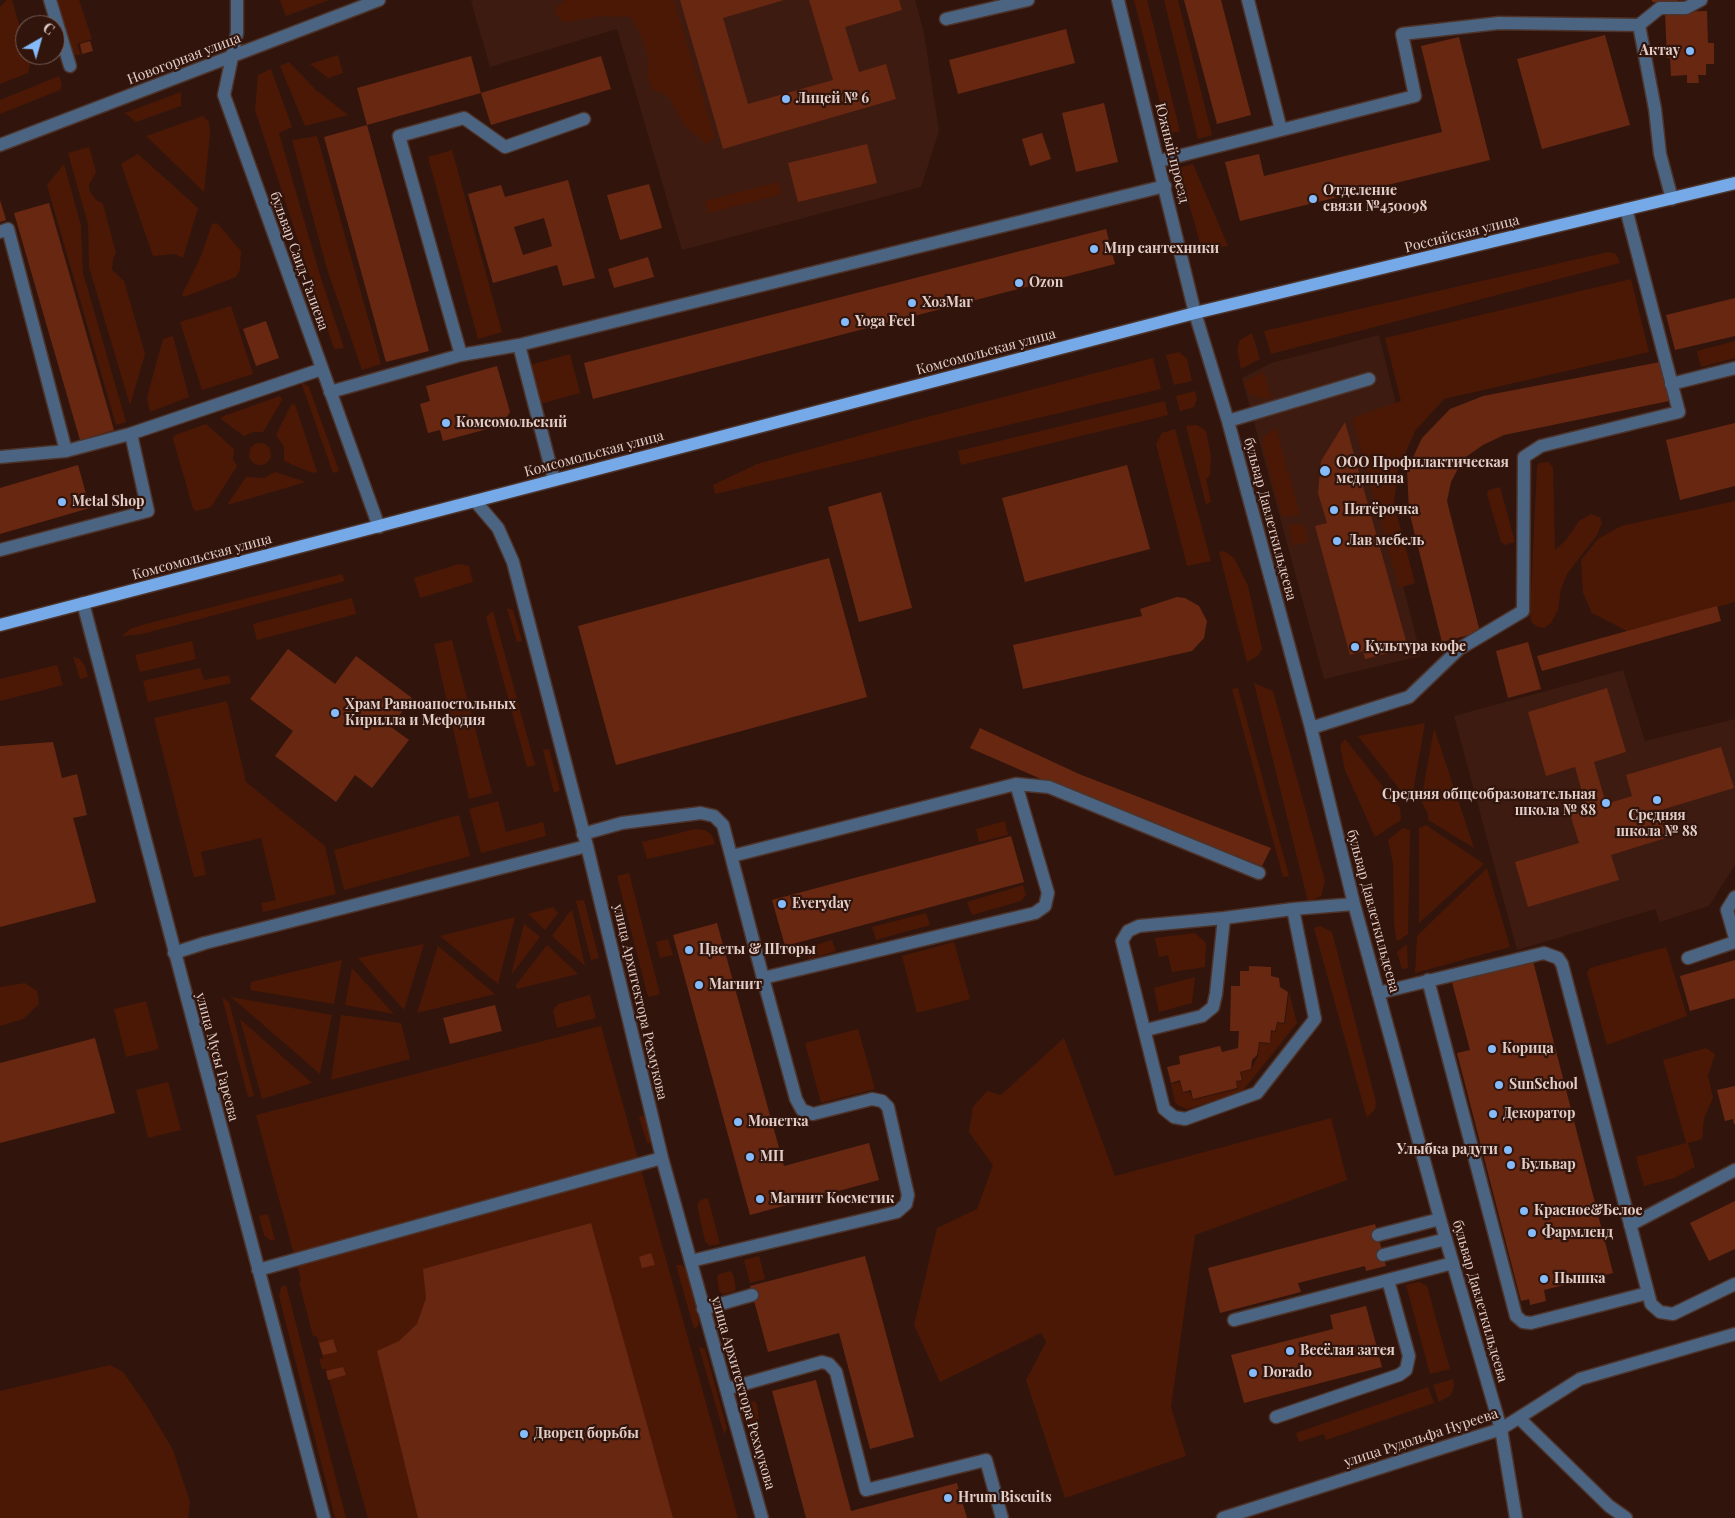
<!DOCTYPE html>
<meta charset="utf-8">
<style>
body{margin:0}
#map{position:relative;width:1735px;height:1518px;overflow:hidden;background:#31150c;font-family:"Playfair Display",serif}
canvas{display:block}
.north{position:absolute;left:15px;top:15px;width:50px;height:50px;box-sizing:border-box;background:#31150c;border:1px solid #785f57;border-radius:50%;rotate:38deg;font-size:14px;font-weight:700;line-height:20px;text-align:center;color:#e2cec8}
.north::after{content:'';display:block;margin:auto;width:18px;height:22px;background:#85bbfb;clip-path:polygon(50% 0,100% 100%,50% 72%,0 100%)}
</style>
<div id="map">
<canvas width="1735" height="1518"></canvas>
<div class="north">С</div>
</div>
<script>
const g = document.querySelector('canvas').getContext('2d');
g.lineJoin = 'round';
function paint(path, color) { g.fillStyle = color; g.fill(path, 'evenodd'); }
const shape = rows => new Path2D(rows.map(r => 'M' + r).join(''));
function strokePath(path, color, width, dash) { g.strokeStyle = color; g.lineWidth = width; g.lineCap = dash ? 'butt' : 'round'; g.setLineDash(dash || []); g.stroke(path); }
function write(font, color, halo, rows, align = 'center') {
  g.font = font + ' "Playfair Display",serif'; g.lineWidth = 4.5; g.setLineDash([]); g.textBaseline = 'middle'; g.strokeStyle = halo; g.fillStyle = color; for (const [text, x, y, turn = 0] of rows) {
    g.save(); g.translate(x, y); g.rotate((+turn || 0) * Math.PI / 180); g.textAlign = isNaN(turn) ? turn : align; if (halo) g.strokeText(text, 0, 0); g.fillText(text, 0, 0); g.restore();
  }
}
const built = shape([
 [474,0,915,0,924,33,939,131,921,187,682,250,617,29,490,67,471,1],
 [1379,335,1396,404,1361,420,1421,656,1324,679,1242,378,1271,363],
 [1623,670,1645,741,1735,719,1735,865,1709,906,1660,922,1655,909,1517,950,1454,716]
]);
const green = shape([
 [7,0,12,0,25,45,25,55,28,55,30,65,28,73,0,84,0,7],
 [56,0,79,0,92,39,77,44,81,55,72,55],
 [280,0,329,0,286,16],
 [566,0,674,0,715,137,707,144,685,126,668,96,652,89,647,76,649,60,641,36,631,17,601,16,566,22,561,20,556,14,556,8],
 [1134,0,1147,0,1180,131,1168,134],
 [1164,0,1178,0,1212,135,1198,139],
 [338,55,343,73,328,78,310,64],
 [289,62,316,90,348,115,305,126,280,66],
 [271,69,292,127,279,133,319,272,344,348,334,349,255,110,258,75],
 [59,76,62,85,60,90,0,114,0,100],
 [181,92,181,106,136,122,125,113],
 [203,116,209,122,210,134,204,192,146,136],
 [317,136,381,364,362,370,327,269,292,140],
 [89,147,96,172,89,185,90,192,96,200,103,204,116,253,113,259,112,270,124,281,145,354,130,405,89,267,88,224,68,153],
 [452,150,502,332,478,339,428,157],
 [138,154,198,208,183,258,175,254,153,256,121,164],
 [64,164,81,226,83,273,126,422,116,425,47,185],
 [1193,164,1228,246,1202,250,1179,168],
 [779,182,782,194,708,213,705,201],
 [217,223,241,251,240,270,236,277,184,297,182,295,201,256,212,224],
 [1608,252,1616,254,1620,263,1271,354,1264,331],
 [1631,279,1649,352,1444,399,1415,431,1398,470,1394,504,1415,583,1399,588,1352,418,1401,401,1385,338],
 [231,306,253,374,202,390,180,322],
 [1252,333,1260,359,1241,369,1237,349,1240,340],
 [173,336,189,397,150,412,147,397,163,339],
 [1735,341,1735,358,1701,367,1697,351],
 [1179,352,1187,359,1192,381,1174,385,1166,355],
 [570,354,580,393,540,404,530,365],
 [1153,358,1161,389,715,494,713,485,757,464,923,418],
 [1264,372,1271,398,1260,398,1249,394,1244,382],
 [301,382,309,387,339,471,333,473],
 [1195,391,1197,399,1194,407,1180,411,1176,396],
 [280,396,282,400,263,432,253,432,244,436,222,420,221,417],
 [1165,401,1168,415,961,465,958,451],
 [295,404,317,472,312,473,284,461,284,447,276,435,291,405],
 [206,424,234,449,233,459,237,466,211,507,196,511,193,508,173,439,175,435],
 [1197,425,1206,431,1211,456,1210,476,1206,479,1211,502,1206,504,1186,426],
 [1276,428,1300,515,1282,517,1262,443,1264,436],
 [1175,429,1211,561,1187,566,1156,444,1162,433],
 '249 454a11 11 0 1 1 22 0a11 11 0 1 1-22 0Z',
 [1549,462,1553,468,1555,550,1566,540,1579,521,1591,514,1600,517,1602,523,1597,535,1567,574,1561,589,1558,610,1551,623,1544,628,1538,627,1532,623,1530,615,1537,466,1539,463],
 [275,472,306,482,227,505,246,477,264,478],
 [1500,487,1515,542,1505,545,1501,542,1487,494,1489,490],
 [1735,501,1735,602,1627,631,1592,613,1583,593,1581,560,1598,539,1621,526],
 [1305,524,1308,542,1293,546,1288,525],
 [1224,551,1234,558,1248,586,1262,649,1258,656,1247,662,1219,552],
 [459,564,469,566,473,582,420,598,414,578],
 [342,574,345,581,142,634,122,636,130,629,142,625],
 [352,598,356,614,257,640,253,624],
 [507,608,513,610,522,641,517,642],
 [493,611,535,765,527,767,486,617],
 [452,640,492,793,469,799,434,644],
 [192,641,196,659,140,672,135,655],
 [73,657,80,659,85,666,88,677,80,679],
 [57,665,63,685,0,701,0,679],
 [200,668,204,680,229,675,231,683,148,702,143,681],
 [1254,683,1273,691,1325,881,1321,896,1308,902],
 [1238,688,1289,876,1283,877,1232,689],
 [227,701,246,782,325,846,336,894,263,912,261,903,276,900,261,838,201,852,206,875,194,877,154,718],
 [1425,723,1412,798,1407,799,1358,736],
 [1434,728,1474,848,1428,820,1428,814,1421,801],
 [1345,739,1400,808,1401,820,1375,837,1345,770,1340,746],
 [549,749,560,790,554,793,543,750],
 [498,801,506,832,543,822,546,836,481,853,469,809],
 [459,815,470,856,344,890,334,850],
 [1005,821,1008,835,979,842,976,829],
 [1426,825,1484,864,1419,923,1419,828],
 [1403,828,1410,830,1408,934,1398,941,1396,940,1394,921,1393,863,1388,840],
 [695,829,705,830,712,835,715,844,647,859,642,842],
 [1487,868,1510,947,1415,973,1417,936],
 [629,873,660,994,648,997,617,876],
 [1023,885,1026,895,1021,901,972,915,967,902],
 [584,900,599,958,591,960,576,901],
 [553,907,558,913,545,930,528,914],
 [572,909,585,966,552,936],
 [926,913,930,925,876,940,872,927],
 [515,917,498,984,440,936],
 [524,924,540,937,511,975],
 [1320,926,1332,932,1376,1102,1375,1109,1367,1118,1314,928],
 [1195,933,1206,943,1205,967,1172,972,1168,955,1159,957,1155,938],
 [668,939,673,955,660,958,656,942],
 [832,940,836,951,809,959,806,948],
 [954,942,970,999,917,1013,902,956],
 [424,944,404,1010,358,958],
 [1407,944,1408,968,1402,969,1397,952],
 [547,945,578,974,517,989,516,985],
 [438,946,495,994,417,1013],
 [1666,947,1687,1016,1607,1045,1587,973,1590,968],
 [342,960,334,1004,250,990,251,982],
 [352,968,394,1014,345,1005],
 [1195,977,1192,1003,1159,1012,1154,988],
 [25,983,37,991,39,1004,23,1019,0,1026,0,987],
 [1289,992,1297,1023,1241,1093,1187,1109,1179,1106,1175,1102,1171,1084,1180,1082,1183,1093,1190,1092,1193,1100,1238,1089,1236,1082,1243,1080,1241,1072,1251,1070,1258,1056,1259,1043,1270,1044,1272,1031,1276,1032,1277,1023,1285,1024],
 [590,995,596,1018,557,1028,553,1010,558,1004],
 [222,997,229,1002,254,1096,248,1097],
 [231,997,332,1015,320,1074],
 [146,1001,159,1049,126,1057,114,1009],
 [341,1015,401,1023,410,1059,331,1080],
 [240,1019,312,1083,262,1099],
 [601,1026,738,1518,368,1518,326,1369,322,1369,319,1359,323,1358,317,1336,313,1336,299,1282,301,1280,256,1115],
 [858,1029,875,1089,821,1103,805,1043],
 [1064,1038,1115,1176,1331,1118,1347,1180,1195,1235,1171,1407,1186,1456,1065,1498,1026,1380,1046,1342,1041,1333,940,1382,914,1325,937,1228,977,1209,993,1165,969,1132,973,1107,987,1091,1001,1095],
 [1706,1048,1715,1054,1708,1076,1713,1098,1704,1118,1702,1139,1688,1143,1695,1167,1674,1178,1644,1186,1636,1157,1686,1143,1663,1060],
 [168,1082,181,1130,148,1138,136,1090],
 [646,1115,653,1142,647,1143,639,1117],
 [708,1198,720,1244,710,1246,705,1241,697,1205,700,1200],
 [268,1214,275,1240,270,1240,264,1235,259,1216],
 [759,1256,765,1279,750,1283,744,1260],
 [676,1265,681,1265,686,1268,699,1321,698,1326,694,1329],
 [730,1271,733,1274,736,1289,733,1292,723,1294,719,1291,717,1277,719,1274],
 [1419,1282,1427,1286,1450,1369,1430,1374,1406,1285],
 [286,1285,346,1518,335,1518,279,1296,281,1287],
 [699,1347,705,1349,727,1429,724,1434],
 [110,1365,123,1372,147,1406,173,1450,190,1502,188,1518,0,1518,0,1391],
 [1453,1379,1454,1386,1451,1395,1439,1402,1433,1385],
 [1428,1387,1434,1403,1326,1440,1324,1434,1299,1442,1296,1433],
 [754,1401,757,1404,759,1419,747,1423,743,1421,741,1407,743,1404]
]);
const building = shape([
 [680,0,784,0,723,18,748,104,833,80,809,0,899,0,902,10,845,27,859,72,886,64,896,99,723,149],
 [1184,0,1221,0,1251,115,1217,124],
 [1652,0,1677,0,1677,2,1652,2],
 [1707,11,1708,43,1714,43,1714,64,1706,64,1706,75,1698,75,1699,83,1687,83,1687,75,1671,76,1670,58,1667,58,1665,12],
 [1066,29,1075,63,958,94,949,60],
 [1605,35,1630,125,1542,149,1517,59],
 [1459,37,1490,160,1240,221,1225,162,1259,154,1264,176,1442,132,1421,46],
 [90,41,93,51,82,54,80,44],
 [471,56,481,93,367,125,357,88],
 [601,56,611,89,491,125,481,93],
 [1104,103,1118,162,1076,172,1062,113],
 [367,125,429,351,386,362,324,137],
 [1042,133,1051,159,1030,166,1022,139],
 [867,144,877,183,798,202,788,163],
 [568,180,595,278,563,286,557,265,493,283,468,194,501,185,505,197],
 [544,218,552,246,523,255,514,227],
 [649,184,662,228,620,240,607,195],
 [0,200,6,220,0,222],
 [49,203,114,430,80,440,14,213],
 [1106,229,1115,264,593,399,584,363],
 [648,257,654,277,614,288,608,269],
 [1735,298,1735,336,1675,350,1666,315],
 [266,321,279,358,256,366,243,329],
 [1660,362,1669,401,1504,435,1483,445,1463,459,1451,482,1447,501,1480,632,1442,642,1409,511,1407,470,1422,438,1450,409,1483,396],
 [497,366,510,412,502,425,443,441,440,430,428,433,420,404,430,401,426,386],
 [1345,422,1408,648,1365,659,1363,651,1350,655,1315,526,1327,523,1318,493,1321,461],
 [1735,423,1735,486,1680,500,1666,440],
 [78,465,90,508,0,534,0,488],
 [1127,465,1150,549,1025,582,1002,498],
 [881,492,912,608,859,622,828,507],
 [829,558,867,697,616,765,578,626],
 [1177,597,1185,598,1199,606,1207,621,1204,638,1192,651,1023,689,1013,645,1142,616,1140,609],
 [1717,606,1721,621,1542,671,1537,656],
 [1528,642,1541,689,1508,698,1496,651],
 [288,649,335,684,356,656,412,698,391,727,409,740,372,788,355,775,336,802,275,756,293,731,250,699],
 [1607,688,1626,752,1594,762,1606,804,1632,796,1626,775,1721,747,1734,788,1661,810,1669,837,1611,855,1619,880,1528,907,1515,862,1579,843,1570,814,1587,809,1575,767,1546,776,1528,712],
 [980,728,1079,774,1271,848,1262,866,1071,792,970,748],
 [53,742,62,778,77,774,87,815,73,818,96,902,0,927,0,746],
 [1011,836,1024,882,785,946,772,900],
 [717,923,784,1166,869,1143,879,1180,750,1215,673,935],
 [1735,960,1735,998,1690,1011,1680,976],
 [1533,961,1613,1273,1544,1290,1546,1301,1530,1305,1529,1299,1521,1301,1457,1053,1470,1050,1452,982],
 [1249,966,1271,967,1271,976,1279,978,1280,987,1288,992,1284,1023,1277,1022,1275,1031,1271,1030,1270,1043,1259,1042,1257,1055,1252,1060,1251,1069,1240,1072,1242,1080,1236,1081,1237,1088,1193,1099,1191,1090,1183,1092,1180,1080,1171,1083,1167,1067,1180,1064,1179,1056,1220,1046,1222,1052,1238,1048,1239,1031,1230,1031,1231,986,1240,986,1240,971,1249,971],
 [495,1005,502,1031,450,1044,443,1018],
 [95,1038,115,1113,0,1143,0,1063],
 [1735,1086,1735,1124,1734,1124,1733,1119,1725,1121,1717,1090],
 [1735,1201,1735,1249,1709,1261,1690,1223],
 [591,1223,673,1518,418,1518,377,1351,399,1341,417,1324,426,1298,423,1269],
 [1375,1224,1386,1266,1366,1271,1365,1266,1298,1283,1301,1292,1220,1313,1208,1268],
 [651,1253,655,1265,642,1268,639,1257],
 [865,1256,914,1437,870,1449,839,1333,768,1352,750,1286],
 [1366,1306,1382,1367,1244,1403,1231,1355,1333,1329,1330,1315],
 [333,1339,337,1352,323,1355,319,1343],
 [343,1367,346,1375,328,1380,326,1371],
 [816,1380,851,1511,957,1483,967,1518,806,1518,772,1391]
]);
const minor = shape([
 [50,0,70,66],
 [237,0,237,33,224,95,379,527],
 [1118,0,1195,313,1228,421,1311,728,1354,904,1440,1219,1501,1429,1516,1518],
 [1248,0,1281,130],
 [946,19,1028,0],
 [1639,25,1660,8,1686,8,1701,0],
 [0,145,379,0],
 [1159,161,1415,96,1402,34,1499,23,1639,25,1655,109,1660,154,1672,199],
 [0,232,8,229,66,451],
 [519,345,1165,186],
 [461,355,399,136,464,118,505,147,584,119],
 [1671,384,1735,368],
 [330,392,461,355,519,345,554,480],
 [1228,421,1369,379],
 [0,457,66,451,130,434,322,369],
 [475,501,498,528,513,562,587,846,662,1158,762,1518],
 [0,550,148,511,131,434],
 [83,603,324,1518],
 [1311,728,1409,697,1459,649,1523,611,1524,457,1541,446,1679,412,1626,209],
 [583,834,622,823,701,813,714,816,723,825,763,978,1035,913,1045,906,1048,893,1016,784],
 [732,856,1016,784,1049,787,1259,873],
 [1735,897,1727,910,1735,938],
 [1293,909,1315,1019,1257,1093,1185,1119,1174,1117,1164,1109,1122,941,1128,931,1139,926,1224,918,1293,909,1354,904],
 [174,953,205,943,587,846],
 [1688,958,1735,942],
 [1428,980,1516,1316,1523,1322,1531,1323,1648,1293],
 [1378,993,1544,953,1558,958,1562,964,1651,1304,1660,1312,1673,1314,1735,1284],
 [1146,1030,1202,1016,1213,1007,1216,994,1224,918],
 [1630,1225,1735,1170],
 [1378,1235,1440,1219],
 [1383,1255,1446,1239],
 [691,1261,897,1212,906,1204,908,1195,888,1107,882,1101,872,1099,813,1114,802,1110,796,1099,763,978],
 [258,1270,662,1158],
 [703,1309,752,1295],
 [1234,1320,1453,1263],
 [726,1389,822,1362,829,1364,836,1372,866,1490,986,1460,1002,1518],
 [1276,1417,1399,1375,1406,1370,1409,1356,1388,1280],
 [1519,1418,1609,1506,1626,1518],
 [1223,1518,1501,1429,1580,1379,1735,1334]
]);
const major = shape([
 [0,625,1195,313,1735,183]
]);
const markers = [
 [1690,51,5,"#85bbfb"],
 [786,99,5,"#85bbfb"],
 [1313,199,5,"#85bbfb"],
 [1094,249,5,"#85bbfb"],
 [1019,283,5,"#85bbfb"],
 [912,303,5,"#85bbfb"],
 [845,322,5,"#85bbfb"],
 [446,423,5,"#85bbfb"],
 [1325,471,6,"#85bbfb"],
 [62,502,5,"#85bbfb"],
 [1334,510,5,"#85bbfb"],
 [1337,541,5,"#85bbfb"],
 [1355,647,5,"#85bbfb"],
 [335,713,5,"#85bbfb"],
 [1657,800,5,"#85bbfb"],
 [1606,803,5,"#85bbfb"],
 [782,904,5,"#85bbfb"],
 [689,950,5,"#85bbfb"],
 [699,985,5,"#85bbfb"],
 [1492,1049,5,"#85bbfb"],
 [1499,1085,5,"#85bbfb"],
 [1493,1114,5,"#85bbfb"],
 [738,1122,5,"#85bbfb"],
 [1508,1150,5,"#85bbfb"],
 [750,1157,5,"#85bbfb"],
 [1511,1165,5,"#85bbfb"],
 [760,1199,5,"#85bbfb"],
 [1524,1211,5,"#85bbfb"],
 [1532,1233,5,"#85bbfb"],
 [1544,1279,5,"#85bbfb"],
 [1290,1351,5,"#85bbfb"],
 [1253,1373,5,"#85bbfb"],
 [524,1434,5,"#85bbfb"],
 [948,1498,5,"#85bbfb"]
];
const poiNames = [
 ["Актау",1680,51,"right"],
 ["Лицей № 6",796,99],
 ["Отделение",1323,191],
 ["связи №450098",1323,207],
 ["Мир сантехники",1104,249],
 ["Ozon",1029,283],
 ["ХозМаг",922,303],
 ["Yoga Feel",855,322],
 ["Комсомольский",456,423],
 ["ООО Профилактическая",1336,463],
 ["медицина",1336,479],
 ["Metal Shop",72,502],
 ["Пятёрочка",1344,510],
 ["Лав мебель",1347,541],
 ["Культура кофе",1365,647],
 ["Храм Равноапостольных",345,705],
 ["Кирилла и Мефодия",345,721],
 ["Средняя общеобразовательная",1596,795,"right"],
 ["школа № 88",1596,811,"right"],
 ["Средняя",1657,816,"center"],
 ["школа № 88",1657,832,"center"],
 ["Everyday",792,904],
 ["Цветы & Шторы",699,950],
 ["Магнит",709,985],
 ["Корица",1502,1049],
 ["SunSchool",1509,1085],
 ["Декоратор",1503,1114],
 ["Монетка",748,1122],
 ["Улыбка радуги",1498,1150,"right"],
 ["МП",760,1157],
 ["Бульвар",1521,1165],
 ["Магнит Косметик",770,1199],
 ["Красное&Белое",1534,1211],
 ["Фармленд",1542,1233],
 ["Пышка",1554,1279],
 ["Весёлая затея",1300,1351],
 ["Dorado",1263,1373],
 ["Дворец борьбы",534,1434],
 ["Hrum Biscuits",958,1498]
];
const streetNames = [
 ["Новогорная улица",184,59,-21],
 ["Южный проезд",1172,153,76],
 ["Российская улица",1462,234,-14],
 ["бульвар Саид-Галиева",299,261,70],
 ["Комсомольская улица",986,352,-15],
 ["Комсомольская улица",594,454,-15],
 ["бульвар Давлеткильдеева",1270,519,75],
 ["Комсомольская улица",202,557,-15],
 ["бульвар Давлеткильдеева",1373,911,75],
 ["улица Архитектора Рехмукова",640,1002,77],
 ["улица Мусы Гареева",217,1057,75],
 ["бульвар Давлеткильдеева",1480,1301,74],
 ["улица Архитектора Рехмукова",743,1393,74],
 ["улица Рудольфа Нуреева",1421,1438,-18]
];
paint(built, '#3e1b10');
paint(green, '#4b1806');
paint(building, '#682711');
strokePath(minor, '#4d332a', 15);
strokePath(major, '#4d332a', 15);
strokePath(minor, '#4b6481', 12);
strokePath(major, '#76a9e7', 12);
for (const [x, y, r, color] of markers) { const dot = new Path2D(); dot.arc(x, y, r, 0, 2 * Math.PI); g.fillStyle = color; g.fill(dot); strokePath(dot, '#31150c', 2); }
write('bold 14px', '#e2cec8', '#31150c', poiNames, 'left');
write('14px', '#e2cec8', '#31150c', streetNames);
</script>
